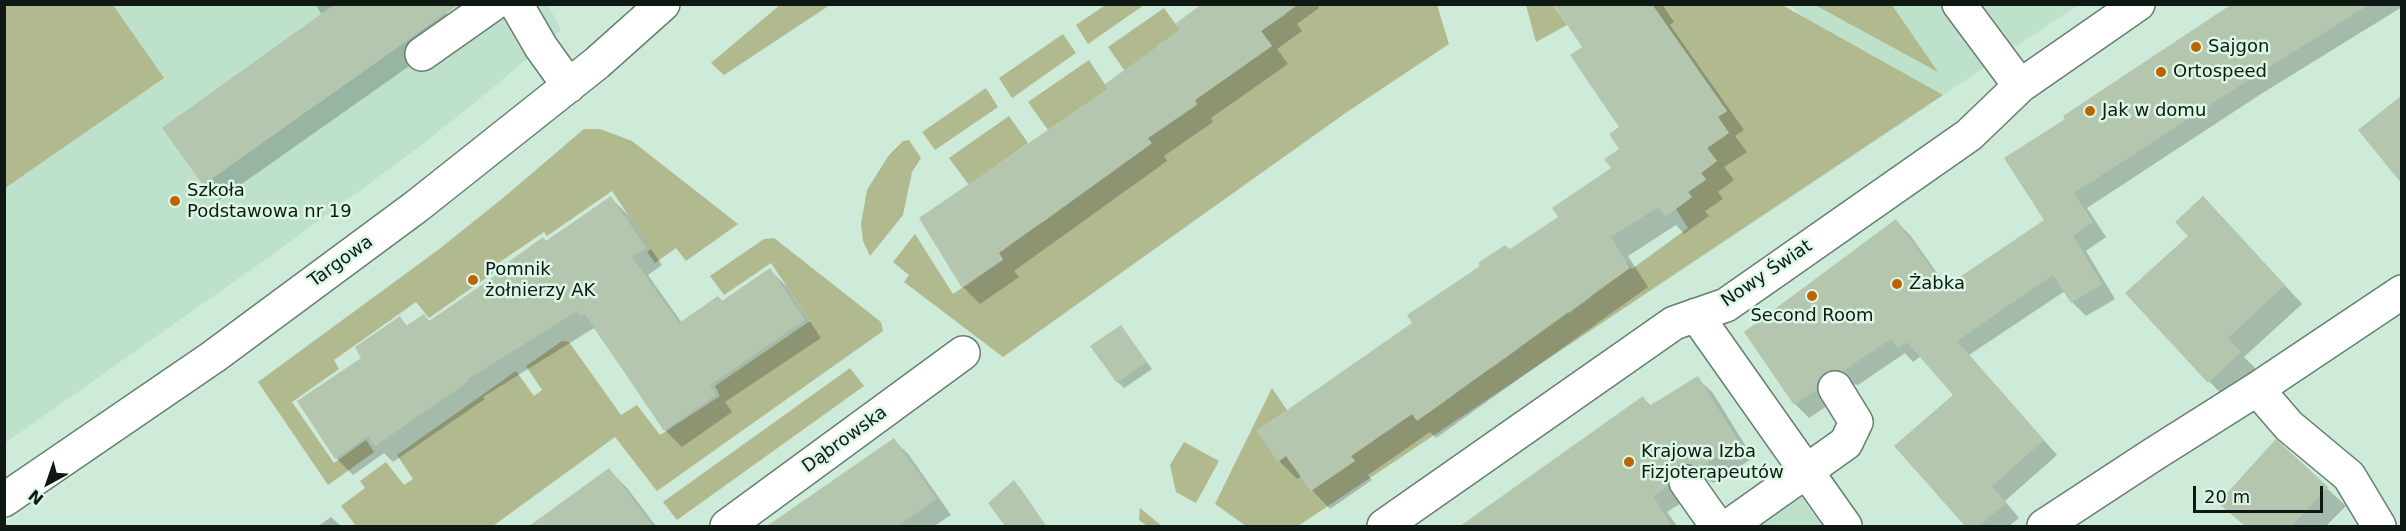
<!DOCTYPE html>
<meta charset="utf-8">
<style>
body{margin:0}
#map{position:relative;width:2406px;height:531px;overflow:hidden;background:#ceead8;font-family:"DejaVu Sans",sans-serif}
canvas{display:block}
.frame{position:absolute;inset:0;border:6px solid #0f1913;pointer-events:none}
.north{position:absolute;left:18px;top:453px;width:60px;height:60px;-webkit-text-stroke:4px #dbf7e5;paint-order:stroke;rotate:220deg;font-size:16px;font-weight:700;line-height:24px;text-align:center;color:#0f1913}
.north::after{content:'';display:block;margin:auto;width:21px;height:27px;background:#0f1913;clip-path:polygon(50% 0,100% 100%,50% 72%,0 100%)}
.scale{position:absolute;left:2193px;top:486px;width:130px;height:27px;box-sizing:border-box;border:3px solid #0f1913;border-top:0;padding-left:8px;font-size:18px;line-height:21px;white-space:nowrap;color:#0f1913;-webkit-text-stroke:4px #dbf7e5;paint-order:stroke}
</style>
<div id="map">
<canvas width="2406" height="531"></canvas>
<div class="frame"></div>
<div class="north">N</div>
<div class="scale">20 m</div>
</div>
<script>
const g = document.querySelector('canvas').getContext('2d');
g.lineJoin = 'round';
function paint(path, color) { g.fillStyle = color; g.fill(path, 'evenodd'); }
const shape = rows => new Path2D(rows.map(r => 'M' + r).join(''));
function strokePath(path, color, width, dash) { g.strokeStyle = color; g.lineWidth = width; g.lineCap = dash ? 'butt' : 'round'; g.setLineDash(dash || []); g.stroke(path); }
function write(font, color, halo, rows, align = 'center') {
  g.font = font + ' "DejaVu Sans",sans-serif'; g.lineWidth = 5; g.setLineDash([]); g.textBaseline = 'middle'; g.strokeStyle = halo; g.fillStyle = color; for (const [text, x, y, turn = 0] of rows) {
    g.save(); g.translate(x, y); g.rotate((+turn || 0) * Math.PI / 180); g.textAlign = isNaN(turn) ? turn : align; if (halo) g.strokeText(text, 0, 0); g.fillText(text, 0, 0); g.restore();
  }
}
const built = shape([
 [5,5,548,5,561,30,477,101,416,149,276,252,5,443],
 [1792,5,2078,5,1883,135],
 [1800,495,1822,526,1755,526]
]);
const green = shape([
 [5,4,113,5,164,78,5,188],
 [781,4,830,5,724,75,711,63],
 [1107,4,1144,5,1088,44,1076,25],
 [1283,5,1437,5,1449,44,1347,112,1003,357,904,282,909,275,893,262,915,234,953,294,1003,260,995,248,1043,222,1151,144,1148,138,1197,105,1195,100,1272,46,1261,31,1286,14,1281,6],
 [1526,5,1553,5,1567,25,1536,42],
 [1655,5,1782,5,1943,95,1298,526,1246,526,1215,504,1272,388,1287,410,1257,431,1278,461,1286,456,1311,491,1354,461,1351,456,1412,414,1417,420,1444,402,1489,359,1494,366,1519,348,1516,343,1565,308,1569,313,1591,297,1587,291,1622,257,1632,269,1688,228,1676,209,1692,197,1688,192,1706,180,1701,173,1717,161,1707,148,1729,133,1718,117,1727,111,1644,12],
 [1815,5,1892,5,1938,72],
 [1164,8,1180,30,1159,45,1127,74,1108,47],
 [1063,34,1076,53,1012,98,999,78],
 [1089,60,1108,89,1048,130,1028,102],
 [986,88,998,107,935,150,922,132],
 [1009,116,1028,143,969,185,949,158],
 [584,129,600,129,632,141,738,224,686,261,676,248,655,263,647,252,651,249,612,191,547,236,544,232,491,268,493,273,429,318,416,302,334,360,339,369,292,402,334,463,366,440,374,452,328,485,258,382,438,250,503,198],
 [909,140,921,158,912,172,903,215,870,256,863,241,861,224,867,190,889,155,903,141],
 [774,238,881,322,883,331,657,491,615,437,493,526,356,526,341,506,365,488,360,481,386,462,404,485,413,479,397,455,516,371,534,396,542,390,526,366,562,341,569,342,621,415,637,405,660,435,720,396,715,386,810,321,771,263,724,295,710,276,764,239],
 [850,368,864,386,677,520,663,502],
 [1184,442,1219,461,1196,503,1176,492,1170,465],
 [1140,508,1162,526,1147,526,1139,520]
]);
const shadow = shape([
 [315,4,440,4,459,31,219,200,204,184,164,128,322,15],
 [1204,4,1317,4,1319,8,1297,24,1302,31,1277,49,1288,64,1211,118,1213,122,1164,156,1167,161,1014,271,1019,277,980,304,963,287,921,218,1110,89,1182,30],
 [1554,4,1662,4,1674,22,1670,25,1744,130,1735,136,1747,152,1724,167,1734,180,1718,192,1723,199,1705,211,1709,216,1684,234,1676,225,1628,256,1648,287,1436,438,1430,432,1368,475,1372,480,1330,509,1312,490,1302,476,1297,479,1279,461,1415,323,1510,251,1560,217,1613,169,1621,149,1621,128,1584,47],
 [2230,4,2402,4,2402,7,2261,94,2087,208,2106,237,2086,251,2115,299,2086,316,2072,302,2065,291,1969,355,2057,455,2005,501,2019,518,2009,526,1967,526,1896,446,1955,395,1921,356,1913,362,1905,353,1858,385,1849,383,1830,404,1809,418,1795,404,1896,221,1910,235,1947,287,2047,220,2229,9],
 [611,198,628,215,662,265,648,275,682,323,723,302,770,270,787,287,821,338,725,402,732,412,682,447,665,430,594,328,483,397,485,399,393,462,384,453,353,475,336,458,363,358,400,318,408,327,430,322],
 [2221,216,2302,304,2244,357,2258,371,2227,400,2127,294],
 [1121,327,1152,369,1124,388,1118,382],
 [1697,378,1713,393,1753,458,1714,483,1701,478,1683,502,1667,512,1677,526,1462,526,1643,398,1651,406],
 [894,440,909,455,951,515,934,526,770,526],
 [2276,441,2346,506,2326,526,2245,526,2220,503],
 [609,470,627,488,656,526,532,526],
 [1014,482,1020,488,1046,526,1007,526,990,503],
 [331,517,341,526,318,526]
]);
const building = shape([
 [335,4,459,4,203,185,162,128],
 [1202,4,1299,4,1261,31,1272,46,1195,100,1197,104,1148,138,1152,143,999,253,1003,259,962,288,919,218,1108,89,1105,84,1180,30,1175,24],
 [1553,4,1652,4,1727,111,1718,117,1729,133,1707,148,1717,161,1701,173,1706,179,1688,192,1692,197,1665,217,1658,207,1611,237,1630,268,1417,421,1412,414,1351,456,1355,461,1311,491,1286,456,1278,462,1257,431,1412,323,1407,315,1480,266,1478,263,1505,245,1510,249,1558,217,1552,208,1611,168,1604,159,1619,149,1609,134,1619,127,1570,55,1582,47],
 [2232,4,2370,4,2247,81,2074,193,2093,222,2073,236,2102,284,2071,303,2053,275,1957,341,2044,440,1992,486,2006,503,1979,526,1965,526,1894,446,1953,395,1907,342,1898,348,1891,339,1843,371,1834,369,1826,372,1818,380,1816,390,1794,405,1744,332,1896,219,1945,287,2044,220,2004,158,2065,119,2063,116],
 [2402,95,2402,184,2358,130],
 [611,196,646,248,632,257,679,323,718,296,722,301,770,268,805,320,710,385,716,395,664,431,585,314,581,316,577,311,468,379,469,381,375,446,368,436,335,459,297,401,361,358,355,347,400,316,406,326,424,314,429,321,498,274,496,271,543,237,546,241],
 [2203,196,2285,285,2228,338,2241,352,2208,383,2125,293,2188,236,2175,222],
 [1121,325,1147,362,1117,383,1090,346],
 [1698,376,1739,442,1698,468,1693,465,1684,463,1675,467,1669,474,1668,486,1653,496,1672,526,1460,526,1643,396,1649,406],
 [894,438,937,499,897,526,767,526],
 [2276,439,2328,487,2292,526,2245,526,2218,503],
 [609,468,653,526,529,526],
 [1014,480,1046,526,1005,526,988,503]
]);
const minor = shape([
 [516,4,541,47,569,86],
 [1959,4,2020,86],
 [422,54,493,4],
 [1696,315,1845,526],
 [2257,389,2289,426,2349,476,2379,526],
 [1686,482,1717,526],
 [4,500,213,357,417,206,597,63,663,4],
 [727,526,963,353],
 [1384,526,1674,323,1726,305,1969,135,2020,86,2138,4],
 [1729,526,1846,443,1856,422,1835,388],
 [2044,526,2154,454,2257,389,2402,292]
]);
const markers = [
 [2196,47,6,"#bc6303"],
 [2161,72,6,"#bc6303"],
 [2090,111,6,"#bc6303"],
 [175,201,6,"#bc6303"],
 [473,280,6,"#bc6303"],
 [1897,284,6,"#bc6303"],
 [1812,296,6,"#bc6303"],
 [1629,462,6,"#bc6303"]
];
const poiNames = [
 ["Sajgon",2208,47],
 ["Ortospeed",2173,72],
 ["Jak w domu",2102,111],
 ["Szkoła",187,191],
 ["Podstawowa nr 19",187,212],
 ["Pomnik",485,270],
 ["żołnierzy AK",485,291],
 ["Żabka",1909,284],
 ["Second Room",1812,316,"center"],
 ["Krajowa Izba",1641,452],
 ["Fizjoterapeutów",1641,473]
];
const streetNames = [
 ["Targowa",341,262,-36],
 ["Nowy Świat",1767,274,-34],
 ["Dąbrowska",845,440,-36]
];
paint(built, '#bee1cb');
paint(green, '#b1b98e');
paint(shadow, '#0003');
paint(building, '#b4c6ae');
strokePath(minor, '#667f6f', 36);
strokePath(minor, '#fff', 33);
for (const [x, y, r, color] of markers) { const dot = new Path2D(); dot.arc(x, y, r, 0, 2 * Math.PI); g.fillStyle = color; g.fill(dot); strokePath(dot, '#dbf7e5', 2); }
write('18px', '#0f1913', '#dbf7e5', poiNames, 'left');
write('18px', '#0f1913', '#dbf7e5', streetNames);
</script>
